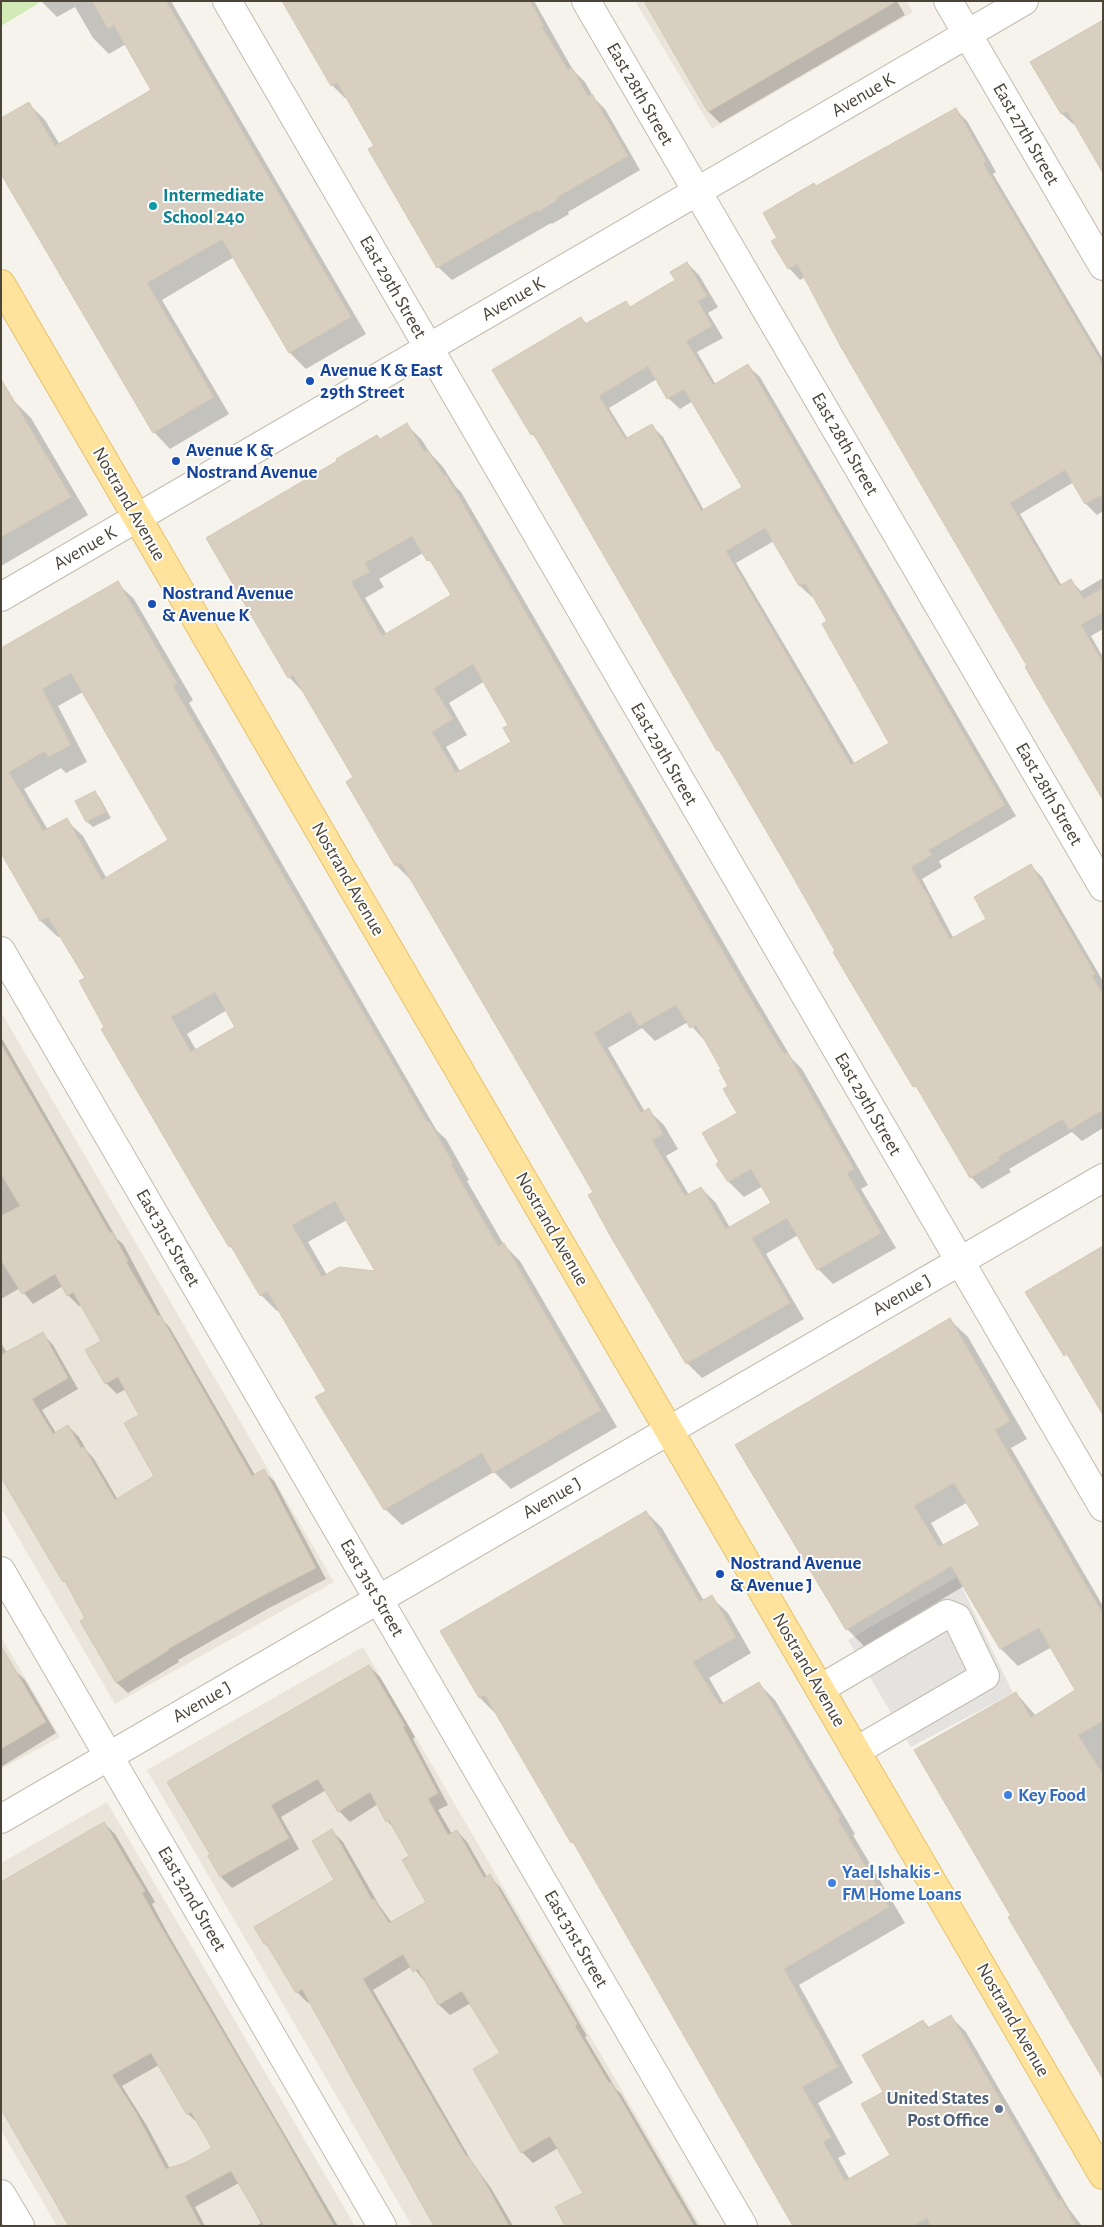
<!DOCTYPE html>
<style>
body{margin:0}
#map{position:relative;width:1104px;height:2227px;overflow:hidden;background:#f6f3ec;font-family:"Alegreya Sans",sans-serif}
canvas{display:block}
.frame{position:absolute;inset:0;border:2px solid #4b4439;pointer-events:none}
</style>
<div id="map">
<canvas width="1104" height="2227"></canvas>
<div class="frame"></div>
</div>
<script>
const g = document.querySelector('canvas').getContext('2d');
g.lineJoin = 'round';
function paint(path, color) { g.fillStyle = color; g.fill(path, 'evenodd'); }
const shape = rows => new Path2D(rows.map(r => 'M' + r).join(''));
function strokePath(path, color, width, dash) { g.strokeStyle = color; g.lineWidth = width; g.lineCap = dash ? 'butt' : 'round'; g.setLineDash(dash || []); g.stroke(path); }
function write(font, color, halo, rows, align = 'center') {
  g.font = font + ' "Alegreya Sans",sans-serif'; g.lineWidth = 4; g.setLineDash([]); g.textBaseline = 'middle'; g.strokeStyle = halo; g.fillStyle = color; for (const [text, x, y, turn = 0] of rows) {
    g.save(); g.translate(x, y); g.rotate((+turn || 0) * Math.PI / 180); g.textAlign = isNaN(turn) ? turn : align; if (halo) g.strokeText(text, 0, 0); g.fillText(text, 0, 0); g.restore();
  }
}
const residential = shape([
 [635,1,906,1,913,12,712,129],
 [1,1012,334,1582,115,1704,1,1508],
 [1,1637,60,1737,1,1769],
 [363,1647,701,2226,412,2226,147,1770],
 [107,1802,355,2226,57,2226,1,2130,1,1863]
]);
const green = shape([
 [1,1,38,1,39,3,1,26]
]);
const parking = shape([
 [957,1577,1013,1693,911,1747,848,1640]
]);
const shadow = shape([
 [41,1,175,1,172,3,366,334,306,369,290,353,234,257,162,300,229,414,170,449,154,432,1,171,29,104,45,120,60,145,153,90,126,44,109,54,93,38,75,7,57,17],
 [284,1,534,1,573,70,585,82,594,98,605,109,640,170,568,212,569,214,552,224,551,223,452,280,438,267,376,146,347,97,345,98,332,85],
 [645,1,897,1,905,15,720,123,709,112],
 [1103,21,1075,123,1073,124,1062,114,1032,62],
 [956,110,967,121,996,172,993,174,1103,359,1103,511,1097,515,1086,504,1074,482,1020,514,1062,586,1071,581,1081,591,1103,578,1103,629,1091,636,1103,657,1103,796,805,277,800,280,789,268,779,238,816,187],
 [687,263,699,275,718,307,708,313,723,338,697,352,716,385,748,366,760,377,1016,816,939,861,942,867,922,879,954,939,988,919,1030,865,1042,877,1103,981,1103,1128,1082,1141,1072,1132,1009,1169,1011,1172,982,1189,971,1177,843,965,837,952,724,757,718,750,540,443,532,434,581,318,587,324,626,302,631,308,677,280],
 [657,379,668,398,680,409,693,401,743,487,704,510,663,437,651,425,628,439,609,408],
 [774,541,800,586,812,597,814,596,829,622,891,744,855,764,736,563],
 [1,381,13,400,31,418,88,515,1,566],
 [407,425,422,440,430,453,443,467,455,486,461,492,754,995,792,1059,802,1069,868,1185,861,1189,896,1248,833,1284,818,1269,798,1235,766,1254,804,1319,702,1378,687,1363,595,1193,411,880,396,865,355,778,304,693,289,677,381,440],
 [423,553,439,572,453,595,387,635,365,598,384,587,379,579],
 [485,681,510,725,512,742,460,771,446,747,467,735,449,703],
 [688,1022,707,1043,730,1087,738,1113,729,1182,744,1197,763,1186,773,1204,730,1228,716,1203,701,1188,689,1195,666,1156,678,1149,664,1125,648,1110,645,1112,608,1048,642,1028,655,1041],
 [117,583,134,599,193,700,189,703,437,1131,446,1139,469,1180,467,1181,504,1245,520,1261,617,1427,511,1489,494,1472,402,1525,385,1509,327,1391,280,1310,277,1311,261,1295,235,1252,230,1246,106,1028,87,979,61,936,58,937,41,921,1,850,1,669],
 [83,692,170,841,107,879,83,836,66,820,48,830,24,789,61,768,66,773,87,762,58,706],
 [227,1010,237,1027,196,1050,187,1034],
 [347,1220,377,1272,327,1275,308,1242],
 [95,793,100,798,111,818,93,827,87,822,77,802],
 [1,1037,117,1239,123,1244,164,1321,170,1328,255,1475,263,1471,274,1481,326,1579,269,1608,178,1660,179,1662,128,1693,117,1683,82,1622,87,1619,1,1474,1,1343,7,1353,43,1334,53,1345,78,1389,42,1410,56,1433,68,1426,79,1437,87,1451,94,1459,118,1500,156,1477,141,1415,126,1389,117,1394,106,1383,103,1342,82,1305,79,1306,68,1295,63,1286,33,1304,20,1288,1,1299],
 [950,1320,968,1337,1027,1439,1011,1448,1103,1606,1103,2077,1013,1916,1016,1693,1036,1716,1077,1690,1052,1647,1018,1666,1000,1648,964,1586,864,1646,847,1629],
 [968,1502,982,1526,944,1546,931,1523],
 [646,1512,662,1528,704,1601,711,1597,728,1613,751,1653,709,1678,724,1704,759,1684,775,1700,855,1834,853,1835,905,1923,799,1985,853,2083,818,2103,846,2154,838,2158,850,2180,892,2156,885,2093,923,2021,930,2028,950,2016,966,2032,1069,2209,1082,2226,796,2226,635,1950,577,1847,572,1842,496,1714,480,1698,442,1632],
 [1,1657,25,1680,56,1733,1,1767],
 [369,1666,380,1677,415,1737,413,1739,448,1805,438,1810,452,1834,457,1831,467,1842,487,1877,489,1876,500,1887,587,2036,585,2037,616,2089,621,2094,698,2226,567,2226,584,2193,558,2148,533,2163,522,2152,502,2054,471,2003,450,2015,439,2005,425,1982,412,1966,373,1990,472,2162,491,2188,513,2226,435,2226,311,2002,308,2003,297,1992,274,1953,265,1944,255,1928,336,1880,332,1831,343,1842,379,1905,392,1923,428,1902,411,1857,395,1829,387,1821,378,1804,350,1822,339,1811,326,1790,281,1817,299,1849,232,1888,221,1877,209,1856],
 [104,1823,115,1834,155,1902,152,1904,167,1932,338,2226,256,2226,261,2223,239,2183,195,2207,205,2226,70,2226],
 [159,2065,188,2114,199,2124,214,2148,185,2165,170,2169,147,2126,122,2086]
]);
const building = shape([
 [92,1,166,1,351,317,289,353,222,239,147,283,214,397,153,433,1,174,1,118,29,102,55,146,151,90,114,25,108,29,92,1],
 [282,1,530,1,544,26,542,27,568,70,572,68,588,96,592,94,628,156,556,198,557,200,538,212,537,210,437,268,368,149,374,146,337,82,331,86,282,1],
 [644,1,897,1,708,112,644,1],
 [1103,20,1103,173,1067,111,1061,114,1030,62,1103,20],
 [956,108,986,161,983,163,1103,365,1103,494,1085,504,1065,470,1010,503,1059,586,1071,579,1083,599,1103,588,1103,612,1081,625,1103,663,1103,800,1025,667,1027,666,841,347,797,264,788,269,771,241,777,238,763,213,814,183,816,186,956,108],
 [687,262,707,296,698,301,712,326,686,341,713,385,748,364,1005,805,929,850,932,855,911,867,931,901,929,902,950,939,986,919,974,897,1031,864,1095,974,1092,976,1103,994,1103,1110,1069,1130,1063,1119,998,1157,1000,1160,970,1178,916,1086,913,1087,833,952,835,951,788,868,719,750,717,751,533,433,531,435,492,370,581,317,585,324,626,301,630,307,675,280,670,272,687,262],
 [648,366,667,399,684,389,742,487,701,511,652,424,625,439,599,396,648,366],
 [765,528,799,586,805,583,827,621,822,624,889,743,851,765,726,551,765,528],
 [1,379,71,497,1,537,1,379],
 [407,423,424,452,428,450,444,476,446,475,739,979,784,1054,787,1052,854,1169,847,1173,881,1233,817,1270,787,1218,752,1238,790,1303,686,1364,611,1237,588,1195,593,1192,501,1034,401,863,395,866,346,782,353,777,293,675,288,678,206,538,337,461,336,459,377,435,380,439,407,423],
 [412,536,427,561,430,560,451,595,382,636,351,582,370,572,365,563,412,536],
 [473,664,508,725,503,728,511,742,456,773,432,732,453,719,434,688,473,664],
 [676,1005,690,1028,696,1025,721,1069,719,1070,728,1086,723,1089,737,1113,702,1133,719,1162,716,1164,728,1182,751,1169,771,1203,726,1229,701,1187,685,1196,652,1140,663,1134,649,1108,641,1113,594,1033,630,1011,639,1026,676,1005],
 [118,581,177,683,173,686,427,1122,429,1121,453,1163,451,1164,498,1246,504,1243,601,1410,493,1473,482,1453,384,1510,315,1397,326,1391,288,1327,267,1291,260,1296,231,1246,229,1247,202,1202,101,1029,104,1027,79,981,85,978,48,917,40,921,1,853,1,648,118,581],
 [71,673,168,840,102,880,67,818,43,831,9,772,45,751,48,757,71,745,42,689,71,673],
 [215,992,235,1027,191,1052,171,1017,215,992],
 [335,1201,348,1224,375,1271,339,1267,322,1277,292,1225,335,1201],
 [95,791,106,812,86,822,75,801,95,791],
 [1,1044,110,1233,112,1232,128,1261,126,1262,158,1316,160,1315,252,1476,264,1469,316,1568,258,1598,168,1649,169,1650,116,1683,80,1621,85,1618,65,1581,63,1582,1,1477,1,1355,43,1332,68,1378,32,1399,53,1434,68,1425,81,1448,84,1447,115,1500,154,1476,124,1423,139,1415,118,1377,105,1384,85,1350,101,1341,73,1292,67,1296,55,1274,22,1294,1,1260,1,1216,20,1206,1,1174,1,1044],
 [1103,1246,1103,1415,1067,1354,1064,1356,1025,1292,1103,1246],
 [950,1318,1010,1421,995,1430,1103,1614,1103,1721,1078,1735,1103,1774,1103,2079,1008,1917,1011,1916,914,1750,1016,1692,1031,1718,1075,1690,1039,1628,1000,1649,951,1566,846,1630,735,1445,950,1318],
 [954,1483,980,1525,939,1547,914,1506,954,1483],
 [646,1511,700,1602,712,1595,736,1637,693,1662,720,1705,759,1682,840,1817,838,1819,889,1907,784,1969,838,2067,802,2087,831,2137,823,2142,845,2181,890,2155,861,2104,883,2092,862,2055,923,2020,928,2028,951,2015,1059,2201,1061,2199,1076,2226,931,2226,927,2218,913,2226,793,2226,573,1842,571,1843,485,1695,479,1698,440,1631,646,1511],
 [1,1646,46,1722,1,1749,1,1646],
 [369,1665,405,1726,403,1727,438,1793,428,1799,448,1835,457,1830,484,1878,490,1874,577,2024,575,2026,609,2083,611,2082,694,2226,565,2226,555,2207,583,2193,550,2136,521,2153,473,2069,500,2053,462,1991,438,2005,418,1969,413,1972,403,1954,363,1979,466,2156,467,2155,481,2175,509,2226,434,2226,302,1989,296,1993,266,1943,264,1944,254,1927,334,1880,312,1841,332,1829,372,1900,374,1899,389,1923,426,1902,402,1860,409,1856,389,1820,386,1822,370,1792,338,1812,318,1779,271,1805,289,1838,220,1877,208,1856,210,1854,167,1782,369,1665],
 [104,1822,145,1891,142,1893,157,1920,280,2130,334,2226,264,2226,231,2171,185,2196,201,2226,69,2226,1,2109,1,1882,104,1822],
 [151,2053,187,2115,191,2112,212,2148,185,2163,166,2169,136,2113,112,2075,151,2053]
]);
const minor = shape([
 [227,1,1103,1507],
 [586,1,1103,887],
 [948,1,1103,266],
 [1,597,1024,1],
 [1,951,743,2226],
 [1,1571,382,2226],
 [820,1689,947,1614,957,1618,985,1676,856,1751],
 [1,1819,1103,1178],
 [1,2194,20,2226]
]);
const major = shape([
 [1,284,1103,2175]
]);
const markers = [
 [153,206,5,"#0f9aa8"],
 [310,381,5,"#1a4fb4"],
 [176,461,5,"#1a4fb4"],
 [152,604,5,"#1a4fb4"],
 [720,1574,5,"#1a4fb4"],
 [1008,1795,5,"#3f7fe0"],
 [832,1883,5,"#3f7fe0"],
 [999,2109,5,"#5c6f8a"]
];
const streetNames = [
 ["East 28th Street",640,94,60],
 ["Avenue K",863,95,-30],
 ["East 27th Street",1026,134,60],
 ["East 29th Street",393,287,60],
 ["Avenue K",513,299,-30],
 ["East 28th Street",845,444,60],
 ["Nostrand Avenue",129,504,60],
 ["Avenue K",85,548,-30],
 ["East 29th Street",664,754,60],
 ["East 28th Street",1049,794,60],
 ["Nostrand Avenue",348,879,60],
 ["East 29th Street",868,1104,60],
 ["Nostrand Avenue",552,1229,60],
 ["East 31st Street",168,1238,60],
 ["Avenue J",902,1295,-30],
 ["Avenue J",552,1498,-30],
 ["East 31st Street",372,1588,60],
 ["Nostrand Avenue",809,1670,60],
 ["Avenue J",202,1702,-30],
 ["East 32nd Street",192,1899,60],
 ["East 31st Street",576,1939,60],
 ["Nostrand Avenue",1013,2020,60]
];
const cultureNames = [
 ["Intermediate",163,195],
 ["School 240",163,217]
];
const transitNames = [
 ["Avenue K & East",320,370],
 ["29th Street",320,392],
 ["Avenue K &",186,450],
 ["Nostrand Avenue",186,472],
 ["Nostrand Avenue",162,593],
 ["& Avenue K",162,615],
 ["Nostrand Avenue",730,1563],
 ["& Avenue J",730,1585]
];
const shopNames = [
 ["Key Food",1018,1795],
 ["Yael Ishakis -",842,1872],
 ["FM Home Loans",842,1894]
];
const serviceNames = [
 ["United States",989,2098],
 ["Post Office",989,2120]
];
paint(residential, '#eae5da');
paint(green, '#d2eab5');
paint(parking, '#e5e3e0');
paint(shadow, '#0003');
paint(building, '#d8cfc1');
strokePath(building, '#d3c7b4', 1);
strokePath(minor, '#c2bbae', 30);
strokePath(major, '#e6c16a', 30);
strokePath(minor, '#fff', 28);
strokePath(major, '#ffe39c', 28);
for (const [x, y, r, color] of markers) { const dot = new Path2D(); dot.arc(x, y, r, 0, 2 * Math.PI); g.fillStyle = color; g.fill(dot); strokePath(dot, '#fff', 2); }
write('19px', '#4b4439', '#fff', streetNames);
write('bold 19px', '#0d838f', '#fff', cultureNames, 'left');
write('bold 19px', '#164399', '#fff', transitNames, 'left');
write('bold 19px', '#366cbe', '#fff', shopNames, 'left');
write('bold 19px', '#4e5e75', '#fff', serviceNames, 'right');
</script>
